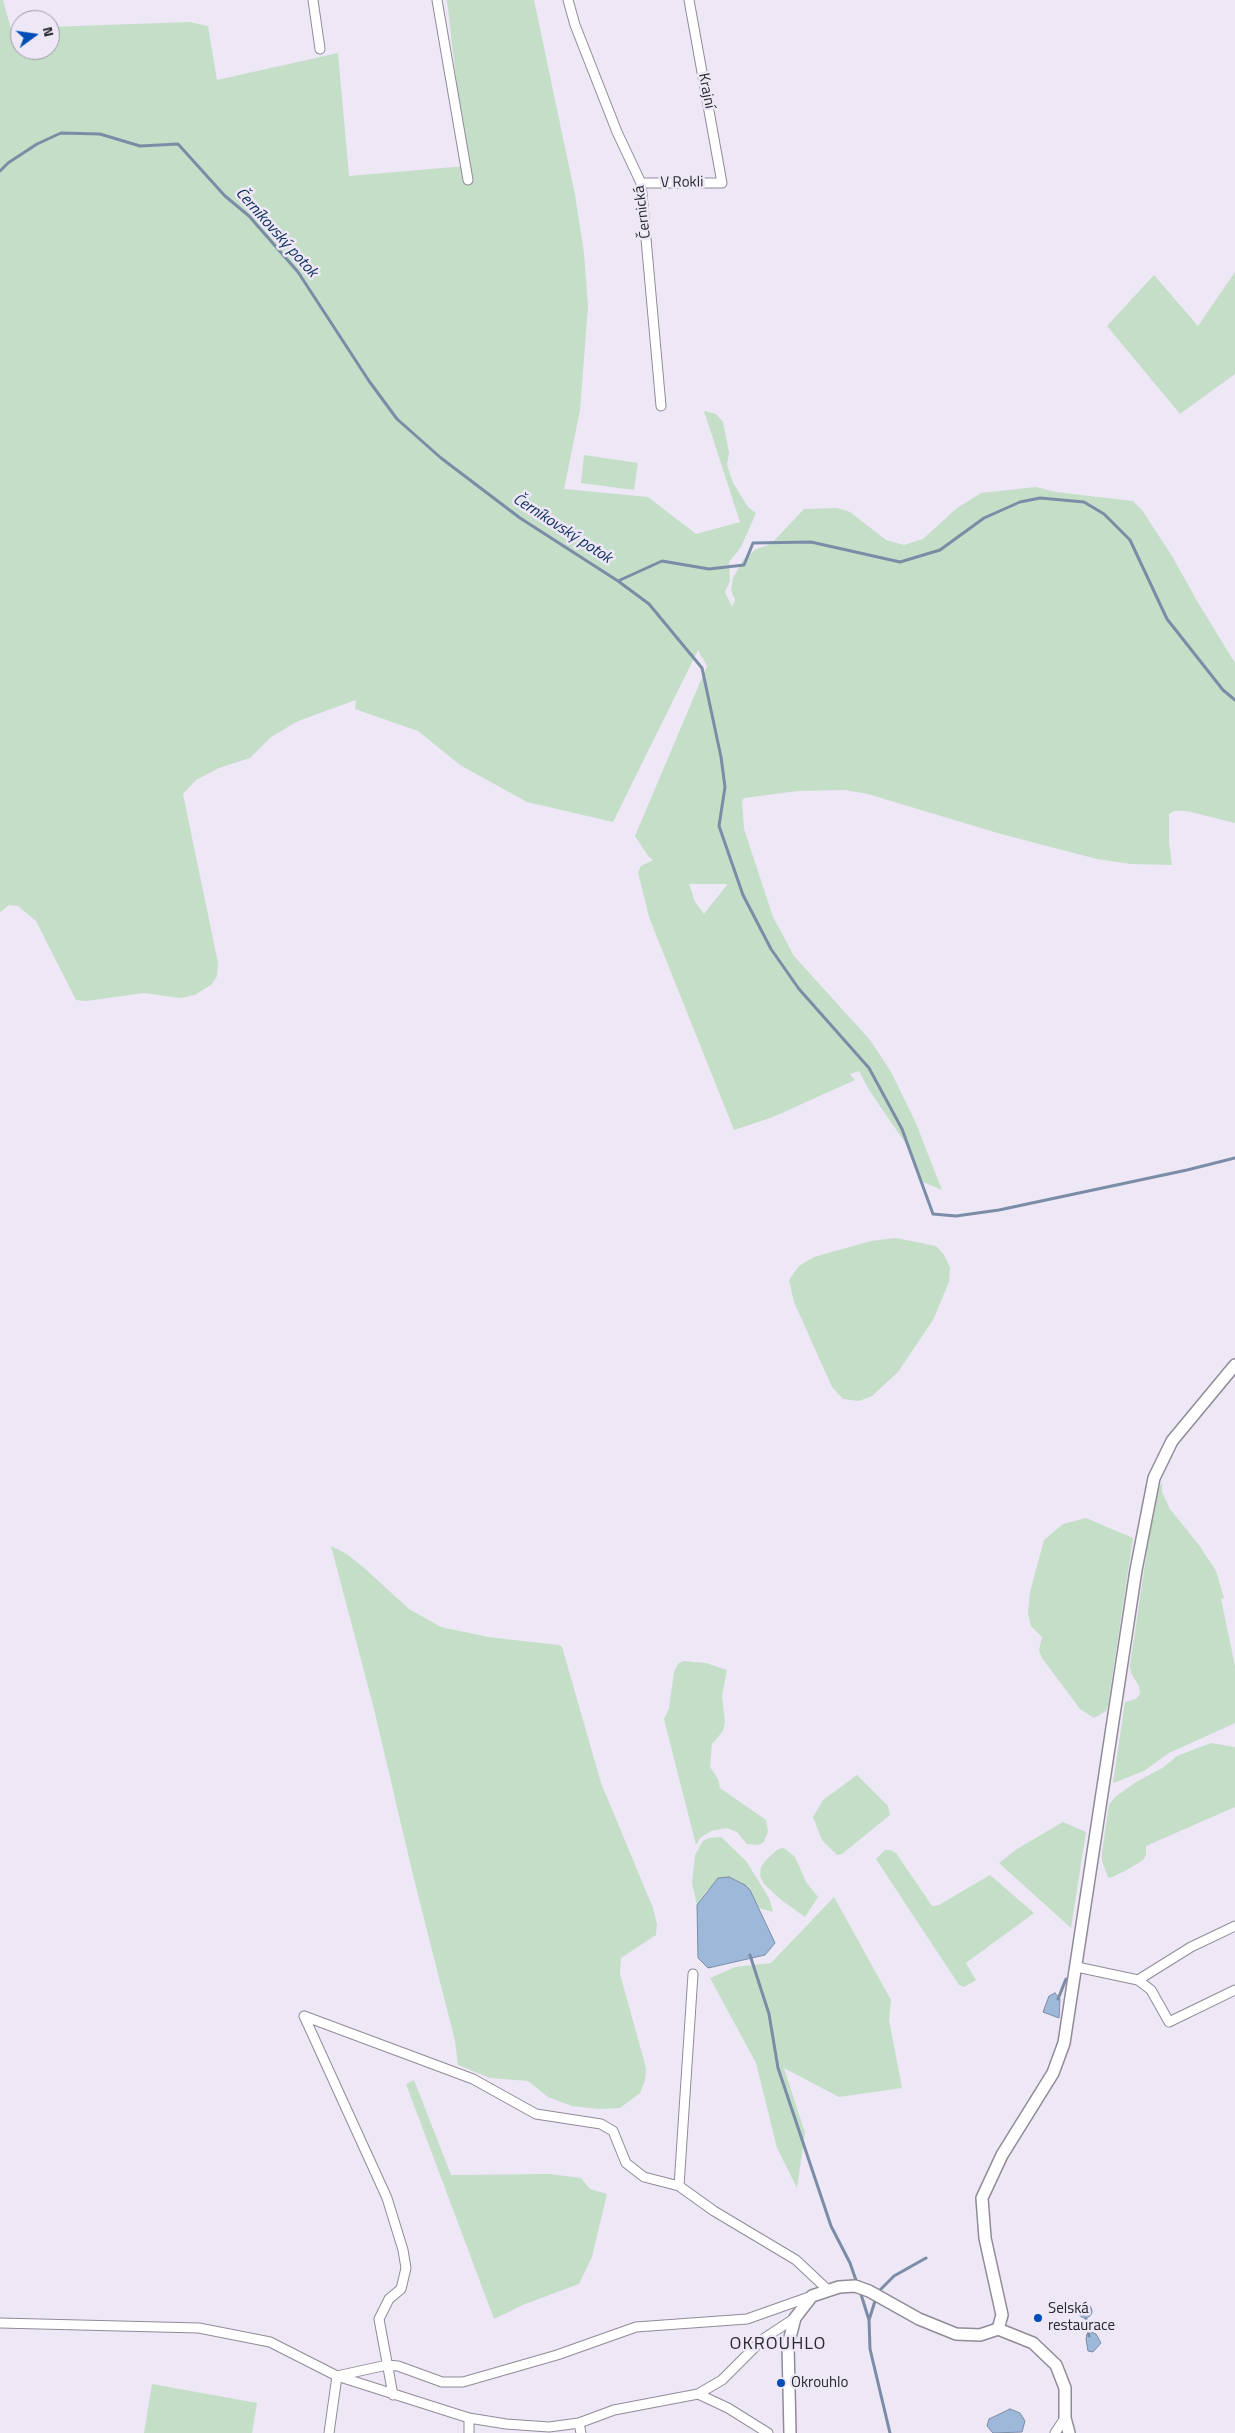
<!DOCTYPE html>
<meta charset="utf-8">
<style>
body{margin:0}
#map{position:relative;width:1235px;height:2433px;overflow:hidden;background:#ede7f6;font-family:"Titillium Web",sans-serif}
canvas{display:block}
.north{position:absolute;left:10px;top:10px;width:50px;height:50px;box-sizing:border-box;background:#ede7f6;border:1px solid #9f9aa5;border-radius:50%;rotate:76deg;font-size:14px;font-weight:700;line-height:20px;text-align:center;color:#29272c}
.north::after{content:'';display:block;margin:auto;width:18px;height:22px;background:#004db7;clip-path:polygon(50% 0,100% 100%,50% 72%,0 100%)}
</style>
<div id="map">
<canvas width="1235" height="2433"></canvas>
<div class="north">N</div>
</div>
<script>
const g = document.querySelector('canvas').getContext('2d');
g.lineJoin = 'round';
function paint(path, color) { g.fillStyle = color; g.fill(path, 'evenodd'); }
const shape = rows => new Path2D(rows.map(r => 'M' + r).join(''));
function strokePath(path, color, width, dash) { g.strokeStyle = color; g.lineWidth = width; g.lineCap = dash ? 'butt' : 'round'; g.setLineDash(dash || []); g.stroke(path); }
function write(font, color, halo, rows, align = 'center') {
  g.font = font + ' "Titillium Web",sans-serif'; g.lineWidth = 5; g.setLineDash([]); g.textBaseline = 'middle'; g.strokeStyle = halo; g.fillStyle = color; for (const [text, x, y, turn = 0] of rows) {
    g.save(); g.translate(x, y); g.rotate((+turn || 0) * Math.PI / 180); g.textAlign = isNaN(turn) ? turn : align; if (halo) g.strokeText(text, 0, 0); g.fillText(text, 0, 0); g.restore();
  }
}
const green = shape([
 [0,0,3,0,11,29,20,29,20,50,50,50,50,27,189,22,208,26,217,80,338,53,349,176,466,166,447,0,534,0,575,195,584,253,588,306,580,410,564,489,648,497,696,534,740,522,704,411,716,414,723,422,729,453,727,465,733,483,748,507,756,513,741,547,729,562,730,581,725,592,732,607,735,600,731,590,733,578,743,560,756,549,771,544,804,509,837,508,850,512,886,540,904,545,923,539,957,508,981,493,1036,487,1056,492,1133,501,1142,510,1172,556,1197,601,1235,663,1235,823,1187,811,1174,811,1169,814,1169,842,1172,865,1131,864,1097,859,1001,834,868,794,845,790,798,791,744,798,742,801,744,829,773,917,794,956,870,1040,891,1072,915,1121,942,1190,921,1181,906,1144,869,1090,859,1071,850,1074,855,1080,773,1117,734,1130,649,917,638,872,641,866,653,860,648,856,635,836,707,666,698,650,613,822,527,802,460,765,418,731,355,709,356,700,298,721,271,737,250,758,219,768,196,780,183,794,218,963,217,976,212,984,195,995,180,998,144,993,86,1001,76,1000,36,921,18,906,9,905,0,912],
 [689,884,727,884,727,885,704,914,695,902],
 [1235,272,1235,374,1180,414,1107,326,1154,275,1198,326],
 [584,455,638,463,634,490,581,483],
 [896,1238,936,1246,944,1255,950,1267,949,1282,933,1320,898,1372,872,1396,859,1401,843,1399,832,1387,794,1302,789,1280,799,1266,814,1257,871,1241],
 [1162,1482,1162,1492,1170,1509,1199,1545,1216,1571,1224,1598,1221,1599,1235,1666,1235,1723,1169,1753,1144,1771,1113,1783,1125,1702,1136,1699,1140,1694,1139,1686,1131,1673,1130,1665,1155,1496],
 [1086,1518,1133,1538,1108,1705,1106,1711,1094,1718,1080,1709,1042,1658,1039,1650,1042,1637,1031,1626,1028,1613,1030,1592,1044,1540,1063,1524],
 [331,1546,347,1554,363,1567,409,1609,441,1627,488,1637,559,1645,562,1647,601,1783,653,1908,657,1924,656,1935,621,1958,620,1974,646,2068,645,2080,640,2093,620,2108,599,2109,572,2106,548,2097,528,2081,490,2078,458,2065,455,2041,413,1875,374,1709],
 [683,1661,706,1663,727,1670,722,1696,725,1722,723,1731,712,1744,710,1767,718,1779,720,1788,766,1820,768,1831,764,1842,758,1845,747,1844,737,1832,727,1828,711,1831,700,1838,696,1845,664,1719,669,1708,674,1672,678,1664],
 [1211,1743,1235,1747,1235,1807,1146,1846,1146,1855,1143,1860,1125,1871,1110,1878,1108,1877,1102,1861,1102,1852,1109,1805,1115,1797,1136,1782,1164,1767,1177,1756],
 [857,1775,888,1806,890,1815,842,1854,837,1855,822,1840,813,1817,823,1800],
 [1063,1822,1086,1832,1071,1928,999,1863,1017,1849],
 [721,1837,746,1861,769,1898,773,1912,759,1908,750,1890,729,1877,707,1890,697,1905,692,1883,695,1855,703,1841,709,1838],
 [784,1848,795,1857,806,1882,818,1897,805,1917,780,1899,764,1884,760,1876,761,1867,766,1860,778,1849],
 [885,1850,890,1850,896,1853,932,1906,939,1905,990,1875,1034,1913,966,1963,976,1980,964,1987,959,1985,876,1859],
 [834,1897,891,2000,889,2020,902,2088,839,2097,784,2068,805,2133,797,2188,777,2148,756,2063,710,1978,735,1967,771,1963],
 [414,2080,451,2175,549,2174,581,2178,590,2189,607,2194,592,2257,579,2284,525,2304,494,2319,406,2084],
 [152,2384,257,2403,252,2433,144,2433]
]);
const water = shape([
 [729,1877,745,1885,750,1890,775,1943,765,1955,708,1968,698,1958,697,1905,718,1878,729,1877],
 [1055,1993,1060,1999,1059,2018,1043,2012,1049,1996,1055,1993],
 '1078 2311a7 7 0 1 1 14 0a7 7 0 1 1-14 0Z',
 [1091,2332,1096,2334,1101,2343,1093,2352,1088,2351,1086,2339,1087,2334,1091,2332],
 [1010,2409,1020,2413,1025,2421,1022,2432,993,2433,987,2426,989,2419,1010,2409]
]);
const stream = shape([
 [0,171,8,163,37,144,61,133,100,134,140,146,178,144,225,196,249,216,298,272,369,381,397,419,441,458,520,518,618,581,662,561,709,569,744,565,753,543,811,542,900,562,940,550,984,518,1020,502,1040,498,1084,502,1104,514,1130,540,1167,619,1223,690,1235,700],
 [618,581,649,604,702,668,721,757,725,787,719,826,743,895,771,949,799,989,869,1068,902,1129,933,1214,956,1216,999,1210,1187,1170,1235,1158],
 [750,1955,769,2014,778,2068,831,2226,850,2263,857,2283],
 [1058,1999,1066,1979],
 [860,2291,869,2320],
 [878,2292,894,2276,926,2258],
 [876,2298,869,2320,870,2349,890,2433],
 [1086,2319,1089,2336]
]);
const minor = shape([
 [313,0,320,49],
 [437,0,468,180],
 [568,0,575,25,617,132,641,183,661,406],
 [641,183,722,183,689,0],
 [1077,1967,1138,1980,1151,1990,1169,2022,1235,1990],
 [693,1974,679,2186,714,2211,796,2260,828,2290],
 [1138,1980,1191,1947,1235,1926],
 [304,2016,473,2079,536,2114,601,2124,613,2131,626,2163,644,2177,679,2186],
 [304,2016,387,2198,403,2250,406,2268,401,2289,389,2299,379,2319,393,2395],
 [0,2323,199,2328,270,2342,337,2376,469,2418,506,2424,549,2427,579,2423,614,2410,698,2394,722,2380,763,2339,795,2318],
 [698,2394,728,2408,768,2433],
 [469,2418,469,2433],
 [579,2423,581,2433],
 [329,2433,337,2376,387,2365,398,2366,442,2382,463,2382,557,2355,636,2327,747,2319,812,2296],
 [1055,2433,1065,2418]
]);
const tertiary = shape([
 [998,2329,1033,2343,1056,2365,1065,2388,1065,2418,1069,2433],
 [790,2433,788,2345,795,2318,812,2296,839,2287,855,2286,869,2291,919,2319,956,2334,980,2335,998,2329,1002,2315,985,2238,982,2198,1002,2155,1053,2073,1064,2043,1136,1570,1154,1478,1172,1441,1235,1365]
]);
const markers = [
 [1038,2318,5,"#004db7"],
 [781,2383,5,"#004db7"]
];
const streetNames = [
 ["Krajní",706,91,79],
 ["V Rokli",682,183,-1],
 ["Černická",643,212,-97]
];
const poiNames = [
 ["Selská",1048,2309],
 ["restaurace",1048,2326],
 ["Okrouhlo",791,2383]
];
const waterNames = [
 ["Černíkovský potok",276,233,48],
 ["Černíkovský potok",562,529,33]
];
const quarterNames = [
 ["OKROUHLO",778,2345]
];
paint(green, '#c5dec8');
paint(water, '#9eb8da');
strokePath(water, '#7b8ca6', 1);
strokePath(stream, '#7b8ca6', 3);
strokePath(minor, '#918b98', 11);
strokePath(tertiary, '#918b98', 14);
strokePath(minor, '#fff', 9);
strokePath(tertiary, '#fff', 11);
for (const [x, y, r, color] of markers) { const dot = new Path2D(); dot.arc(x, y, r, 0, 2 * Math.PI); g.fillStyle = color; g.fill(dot); strokePath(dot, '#ede7f6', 2); }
write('15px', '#29272c', '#ede7f6', streetNames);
write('15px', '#29272c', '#ede7f6', poiNames, 'left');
write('italic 16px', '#133461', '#ede7f6', waterNames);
g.letterSpacing = '1px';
write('18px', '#2c2731', '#ede7f6', quarterNames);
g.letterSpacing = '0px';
</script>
